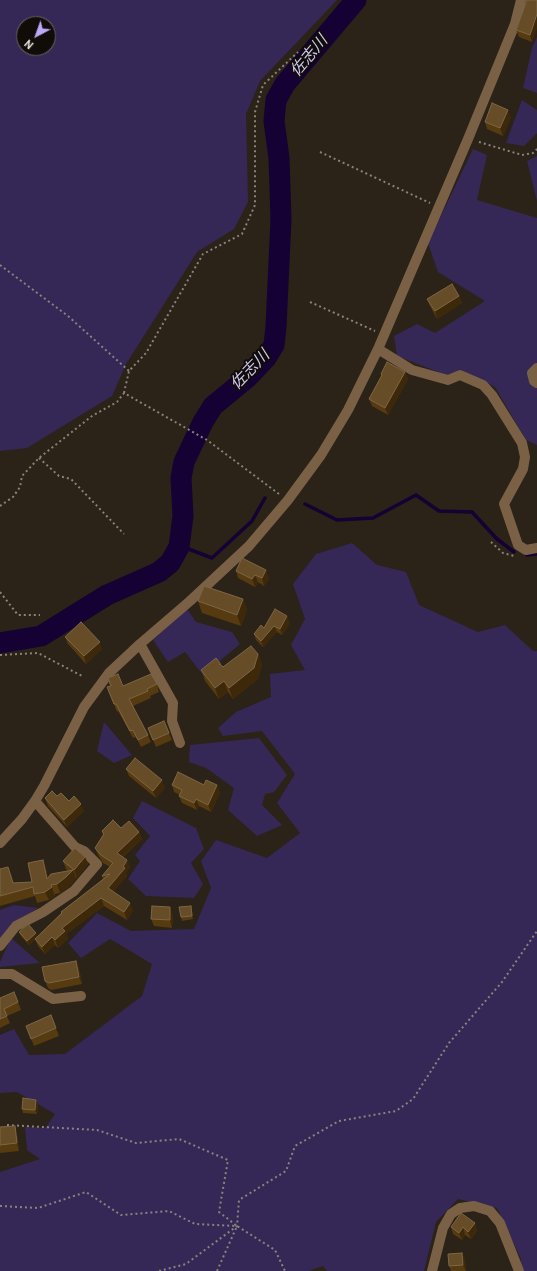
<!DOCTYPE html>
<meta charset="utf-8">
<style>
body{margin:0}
#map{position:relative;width:537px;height:1271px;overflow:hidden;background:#2b2218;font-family:Cabin,sans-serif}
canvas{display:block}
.north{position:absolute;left:16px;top:16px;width:40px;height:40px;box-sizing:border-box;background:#100c08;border:1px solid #6b6661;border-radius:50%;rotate:221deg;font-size:11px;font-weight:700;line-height:16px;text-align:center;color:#f3ede7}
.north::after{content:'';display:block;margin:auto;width:14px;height:18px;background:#bda9f5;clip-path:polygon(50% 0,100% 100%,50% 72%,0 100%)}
</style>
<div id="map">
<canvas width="537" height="1271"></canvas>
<div class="north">N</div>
</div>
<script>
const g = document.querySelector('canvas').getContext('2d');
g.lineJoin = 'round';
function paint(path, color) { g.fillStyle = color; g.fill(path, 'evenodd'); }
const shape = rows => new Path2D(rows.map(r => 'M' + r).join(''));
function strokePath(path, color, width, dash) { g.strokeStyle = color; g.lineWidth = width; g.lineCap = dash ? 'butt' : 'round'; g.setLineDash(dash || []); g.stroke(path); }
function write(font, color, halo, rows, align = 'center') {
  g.font = font + ' Cabin,"Noto Sans JP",sans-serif'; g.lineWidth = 4; g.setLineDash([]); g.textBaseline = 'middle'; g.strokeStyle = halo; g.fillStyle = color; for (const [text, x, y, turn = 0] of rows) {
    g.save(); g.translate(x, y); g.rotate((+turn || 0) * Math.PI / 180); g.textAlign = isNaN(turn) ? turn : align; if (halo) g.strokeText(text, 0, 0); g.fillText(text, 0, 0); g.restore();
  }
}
const green = shape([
 [0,0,337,0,260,81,246,114,248,202,234,229,197,252,126,364,112,396,27,448,0,451],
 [24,24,48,24,48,48,24,48],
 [537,37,537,93,523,88,532,48],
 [522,100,537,110,537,133,524,146,506,143],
 [473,149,487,155,477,200,537,218,537,445,526,440,495,387,461,370,446,375,397,356,394,336,417,324,435,333,485,301,438,272,428,243],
 [537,156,537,201,527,161],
 [352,543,377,565,406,572,419,605,478,632,505,625,533,651,537,651,537,1271,521,1271,521,1259,497,1208,458,1199,436,1222,424,1271,327,1271,323,1266,308,1271,0,1271,0,1172,40,1159,27,1150,25,1127,45,1128,55,1114,17,1092,0,1093,0,1035,14,1029,29,1055,65,1054,142,996,152,964,110,939,81,958,68,943,97,913,131,931,194,929,211,888,201,861,216,840,267,858,300,833,277,803,295,774,262,731,223,736,218,728,236,712,271,697,270,674,305,670,291,645,305,619,293,584,316,554],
 [187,609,196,622,232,632,240,644,203,675,185,652,168,662,153,640],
 [104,722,132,755,114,763,97,751],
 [259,738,287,775,274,792,265,794,262,805,282,825,257,836,228,810,234,788,206,768,189,762,190,745],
 [142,801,196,828,204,849,191,863,203,884,194,898,146,896,128,879,140,861,135,855,150,836,133,818],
 [14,905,38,908,12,925,0,939,0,910],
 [11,938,40,963,0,967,0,962]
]);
const stream = shape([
 [305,504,337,520,373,518,416,495,439,511,472,512,497,539,514,552],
 [179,547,186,548,212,558,252,521,265,498],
 [527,555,537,554]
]);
const river = shape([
 [0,643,41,636,107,595,159,572,170,563,179,547,183,516,181,478,184,462,203,422,213,406,247,378,266,358,274,345,276,327,281,219,279,158,274,121,276,100,285,84,356,0]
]);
const path = shape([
 [479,142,522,155,533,153,537,149],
 [320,152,430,203],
 [0,265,68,316,129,371],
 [310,302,375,331],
 [124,393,129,371,146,353,203,254,242,234,255,205,255,112,263,85,298,52],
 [39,458,59,476,71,479,124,534],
 [0,506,13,497,20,487,22,476,39,458,92,416,117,402,124,393,207,440,279,494],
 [491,542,503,553,514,556],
 [0,592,18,615,40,615],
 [0,655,38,653,84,677],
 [7,1125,97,1130,136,1143,179,1139,228,1160,219,1212,237,1226],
 [0,1206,38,1208,86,1192,121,1215,169,1211,195,1224,236,1226],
 [159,1271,186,1264,237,1226,239,1200,286,1171,295,1146,339,1121,396,1111,413,1099,449,1043,502,982,537,931],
 [217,1271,237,1226,275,1250,285,1271]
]);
const minor = shape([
 [378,349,412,370,448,380,460,375,483,385,492,395,522,443,525,457,523,469,504,504,518,545,526,550,537,548],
 [537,368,532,373,534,381,537,383],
 [140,644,173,703,172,721,180,743],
 [0,843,22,819,35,801,44,786,84,707,109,673,140,644,190,601,249,546,288,500,321,455,348,410,378,349,468,139,515,24,521,0],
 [0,946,16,926,43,912,74,891,97,864,84,851,75,847,35,801],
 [0,974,12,974,53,999,81,996],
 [432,1271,443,1228,451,1214,460,1208,474,1206,490,1211,500,1223,519,1271]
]);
const wall = shape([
 [527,0,532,42,519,37,516,30],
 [511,117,503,136,487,129,485,122],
 [459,296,462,303,437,319,430,306,427,299],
 [405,372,408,379,388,415,372,406,369,399,382,376,381,374],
 [236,571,269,578,264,586,258,582,255,587,238,578],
 [243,599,247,610,241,626,202,613,198,601],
 [290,623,282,635,277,632,263,647,256,640,254,634,264,628],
 [65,637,102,649,86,664,68,644],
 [258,654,262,665,258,679,233,699,228,692,219,699,205,681,201,670,223,667],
 [108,678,123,686,157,684,159,692,150,696,151,698,133,706,148,735,151,742,141,747,136,737,133,738,118,711,117,712,110,695,107,687,110,686],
 [148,728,169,733,172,740,156,747],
 [126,769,165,788,156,798,129,776],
 [172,785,217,785,220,793,211,812,199,806,197,810,182,803,179,796,180,795,174,792],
 [57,796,69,801,84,811,67,827,48,806,45,798],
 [121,828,139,832,142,839,123,857,127,860,130,867,126,873,127,876,113,892,133,910,127,920,104,906,66,934,68,939,58,948,55,945,45,954,38,946,35,939,29,945,21,936,19,932,37,937,61,913,61,912,103,880,102,876,110,867,103,863,98,855,95,848,103,835,102,831],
 [85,857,88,864,77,878,76,877,76,878,70,886,60,893,55,894,55,896,49,900,37,903,35,896,0,906,0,869,8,867,14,883,32,882,43,860,46,869,48,878,68,871,66,869,63,861],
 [191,906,192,910,193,919,182,921,181,917],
 [173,915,172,928,154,926,151,919],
 [79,968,82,984,51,990,48,988,45,981],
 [0,998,18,1002,21,1010,7,1016,10,1023,0,1028],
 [26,1026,56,1028,59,1036,34,1046],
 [38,1104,37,1114,23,1113,22,1109],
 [15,1126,17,1134,19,1151,0,1153,0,1127],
 [475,1223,477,1231,471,1239,465,1235,462,1240,453,1234,451,1227],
 [462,1253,465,1260,466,1271,451,1271,449,1266]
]);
const shadedWall = shape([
 [537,14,537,29,532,42,530,35],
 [508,110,511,117,503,136,500,128],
 [459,296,462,303,437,319,435,311],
 [405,372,408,379,388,415,385,408],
 [266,570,269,578,264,586,262,578],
 [255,575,258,582,255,587,252,579],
 [243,599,247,610,241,626,237,615],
 [287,616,290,623,282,635,280,629],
 [274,626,277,632,263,647,261,641],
 [100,642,102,649,86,664,84,656],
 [258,654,262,665,258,679,233,699,229,688],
 [224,681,228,692,219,699,215,688],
 [162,780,165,788,156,798,153,791],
 [217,785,220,793,211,812,208,805],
 [196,799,199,806,197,810,194,803],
 [81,804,84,811,67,827,64,820],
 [139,832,142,839,119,860,117,853],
 [85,857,88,864,77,878,74,870],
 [43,860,46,869,50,888,47,879],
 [127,860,130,867,126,873,127,876,110,896,108,888],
 [8,867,12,876,16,892,13,883],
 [73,870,76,878,70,886,60,893,57,884],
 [51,885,55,896,49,900,45,892],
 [101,898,104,906,66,934,68,939,58,948,55,940,62,928],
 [130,903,133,910,127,920,124,912],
 [191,906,192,910,193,919,192,916],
 [170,907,173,915,172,928,170,920],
 [36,933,37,937,29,945,27,941],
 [52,937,55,945,45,954,42,947],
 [76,961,79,968,82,984,79,977],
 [36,1100,38,1104,37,1114,35,1110],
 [15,1126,17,1134,19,1151,17,1143],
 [475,1223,477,1231,471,1239,468,1232],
 [463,1227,465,1235,462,1240,459,1233],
 [462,1253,465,1260,466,1271,463,1265]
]);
const building = shape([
 [527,0,537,0,537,14,530,35,516,30,527,0],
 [492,103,508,110,500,128,485,122,492,103],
 [452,284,459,296,435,311,427,299,452,284],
 [387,362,405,372,385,408,369,399,382,375,381,374,387,362],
 [242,558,266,570,262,578,255,575,252,579,236,571,242,558],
 [204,586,243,599,237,615,198,601,204,586],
 [275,609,287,616,280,629,274,626,261,641,254,634,261,625,264,628,275,609],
 [81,622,100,642,84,656,65,637,81,622],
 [251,646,258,654,254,668,229,688,224,681,215,688,201,670,216,658,220,663,220,665,220,664,223,667,251,646],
 [118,674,123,686,151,674,157,684,147,689,148,691,129,699,148,735,138,740,133,730,130,731,116,704,114,704,107,687,111,686,108,678,118,674],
 [164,721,169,733,153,740,148,728,164,721],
 [135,758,162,780,153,791,126,769,135,758],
 [178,772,204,785,206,780,217,785,208,805,196,799,194,803,179,796,182,790,172,785,178,772],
 [52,791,57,796,61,793,69,801,74,796,81,804,64,820,45,798,52,791],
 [113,820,121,828,129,821,139,832,117,853,127,860,123,867,125,868,108,888,130,903,124,912,101,898,62,928,65,931,55,940,52,937,42,947,35,939,62,913,61,912,110,874,102,876,113,863,101,855,95,848,104,834,102,831,113,820],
 [75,848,85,857,74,870,63,861,75,848],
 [43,860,47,879,51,874,73,870,66,877,57,884,51,885,52,887,45,892,34,894,33,887,0,896,0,869,8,867,13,883,32,882,28,863,43,860],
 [152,906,170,907,170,920,151,919,152,906],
 [191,906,192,916,181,917,179,907,191,906],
 [28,924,36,933,27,941,19,932,28,924],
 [76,961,79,977,49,983,45,981,42,967,76,961],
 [14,992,18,1002,4,1009,7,1016,0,1019,0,998,14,992],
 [51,1015,56,1028,31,1039,26,1026,51,1015],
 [23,1098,36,1100,35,1110,22,1109,23,1098],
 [15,1126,17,1143,0,1145,0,1127,15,1126],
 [461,1213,475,1223,468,1232,463,1227,459,1233,451,1227,461,1213],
 [462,1253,463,1265,449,1266,448,1254,462,1253]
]);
const waterNames = [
 ["佐志川",309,56,-50],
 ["佐志川",250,370,-46]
];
paint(green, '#362856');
strokePath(stream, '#160134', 3.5);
strokePath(river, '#160134', 21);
strokePath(path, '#8b837b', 2, [2, 3]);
strokePath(minor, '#7a6145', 10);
paint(wall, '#563a10');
paint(shadedWall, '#3e280a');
paint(building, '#674d27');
strokePath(building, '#7d6645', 1);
write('italic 16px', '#d0c7f0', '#100c08', waterNames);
</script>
